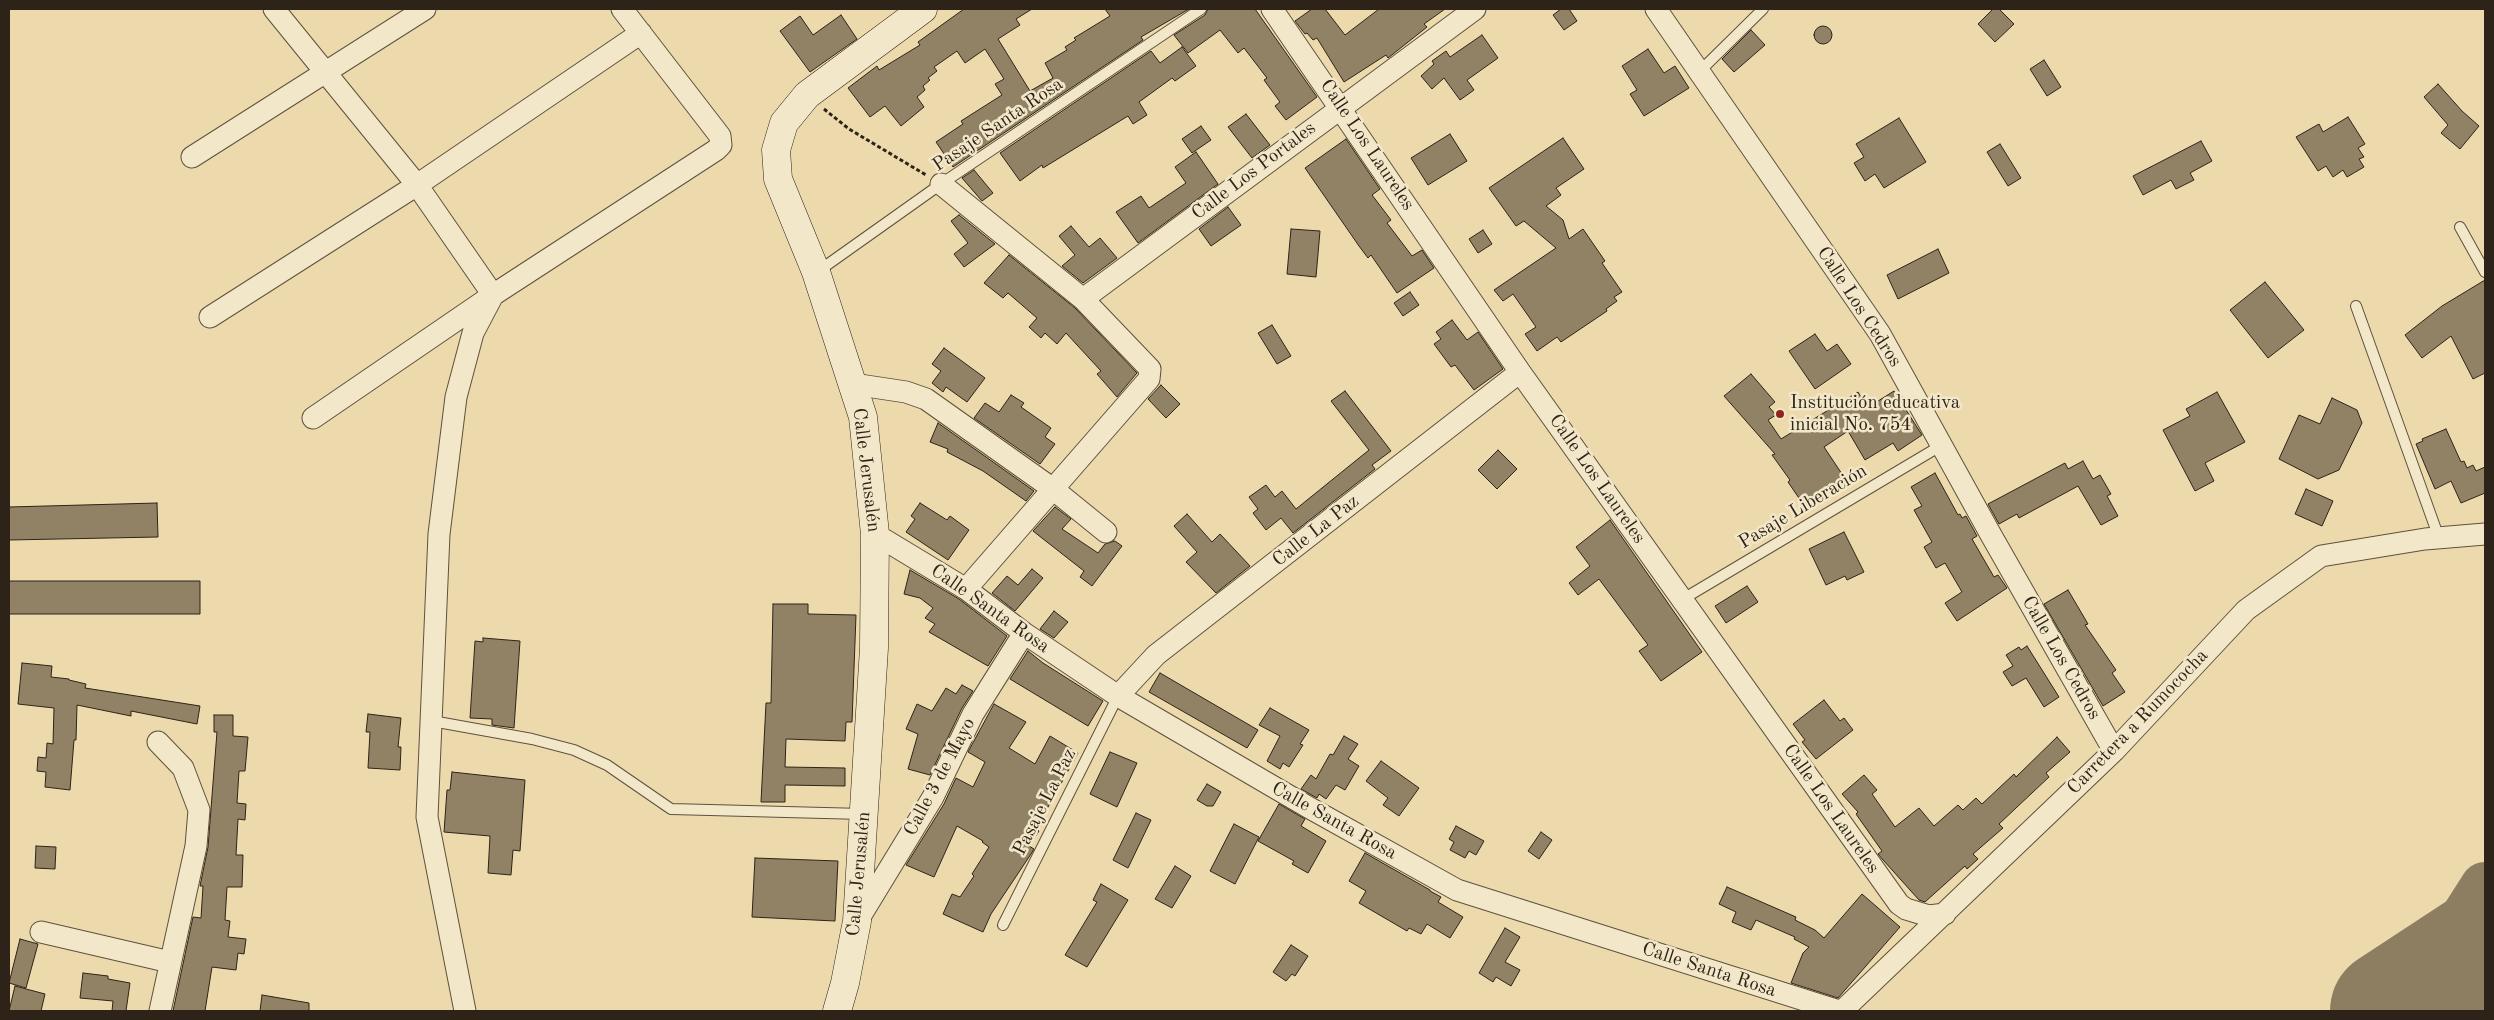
<!DOCTYPE html>
<meta charset="utf-8">
<style>
body{margin:0}
#map{position:relative;width:2494px;height:1020px;overflow:hidden;background:#ecdaad;font-family:"Old Standard TT",serif}
canvas{display:block}
.frame{position:absolute;inset:0;border:10px solid #2e2318;pointer-events:none}
</style>
<div id="map">
<canvas width="2494" height="1020"></canvas>
<div class="frame"></div>
</div>
<script>
const g = document.querySelector('canvas').getContext('2d');
g.lineJoin = 'round';
const shape = rows => new Path2D(rows.map(r => 'M' + r).join(''));
function strokePath(path, color, width, dash) { g.strokeStyle = color; g.lineWidth = width; g.lineCap = dash ? 'butt' : 'round'; g.setLineDash(dash || []); g.stroke(path); }
function paint(path, color) { g.fillStyle = color; g.fill(path, 'evenodd'); }
function write(font, color, halo, rows, align = 'center') {
  g.font = font + ' "Old Standard TT",serif'; g.lineWidth = 5; g.setLineDash([]); g.textBaseline = 'middle'; g.strokeStyle = halo; g.fillStyle = color; for (const [text, x, y, turn = 0] of rows) {
    g.save(); g.translate(x, y); g.rotate((+turn || 0) * Math.PI / 180); g.textAlign = isNaN(turn) ? turn : align; if (halo) g.strokeText(text, 0, 0); g.fillText(text, 0, 0); g.restore();
  }
}
const taxiway = shape([
 [2416,995,2485,887]
]);
const runway = shape([
 [2392,1011,2485,950]
]);
const building = shape([
 [964,9,1032,9,1016,19,1020,25,998,39,1030,91,1053,78,1045,63,1067,50,1065,47,1076,40,1074,38,1110,16,1105,9,1189,9,1141,37,1143,40,953,167,936,142,963,124,961,121,1002,95,995,84,1004,79,985,49,965,63,957,51,934,67,937,71,928,78,930,80,923,86,925,90,917,97,924,107,901,126,885,106,870,117,848,88,877,66,879,70,920,45,918,42,964,9],
 [1208,9,1255,9,1317,97,1286,120,1275,106,1280,102,1264,80,1267,78,1244,48,1238,53,1220,30,1188,53,1174,35,1205,15,1208,9],
 [1312,9,1325,9,1345,35,1379,9,1445,9,1424,24,1427,27,1388,58,1386,55,1344,82,1317,38,1313,40,1307,33,1305,34,1295,21,1312,9],
 [1561,9,1569,9,1577,21,1564,30,1553,15,1561,9],
 [1993,9,1999,9,2014,24,1995,42,1978,24,1993,9],
 [841,15,857,39,810,72,780,31,800,16,813,35,841,15],
 '1814 35a9 9 0 1 1 18 0a9 9 0 1 1-18 0Z',
 [1751,30,1765,45,1734,72,1722,59,1751,30],
 [1482,35,1498,58,1467,80,1474,90,1460,100,1444,78,1432,89,1421,76,1434,64,1432,61,1446,51,1450,57,1482,35],
 [1182,47,1196,66,1175,81,1172,78,1139,102,1147,115,1133,124,1128,116,1043,168,1042,165,1020,181,1000,153,1151,51,1160,63,1182,47],
 [1648,49,1664,73,1675,66,1689,88,1644,116,1630,94,1637,90,1622,66,1648,49],
 [2044,60,2061,87,2047,96,2030,69,2044,60],
 [2438,84,2462,111,2479,126,2460,149,2441,133,2448,125,2424,97,2438,84],
 [1246,114,1270,145,1252,158,1228,127,1246,114],
 [2348,117,2365,144,2358,148,2364,157,2359,159,2364,167,2347,177,2343,170,2333,177,2326,166,2318,171,2296,137,2319,124,2323,132,2348,117],
 [1899,118,1926,162,1884,188,1875,174,1865,181,1854,163,1864,157,1856,144,1899,118],
 [1201,126,1211,140,1192,153,1182,139,1201,126],
 [1450,134,1467,161,1428,185,1411,158,1450,134],
 [1563,138,1584,169,1556,188,1561,195,1546,206,1563,220,1569,239,1583,229,1605,261,1602,263,1622,292,1614,297,1617,301,1606,309,1607,311,1561,342,1557,337,1537,351,1525,334,1536,327,1513,294,1503,301,1494,290,1556,248,1524,221,1516,226,1489,188,1563,138],
 [1346,139,1380,189,1372,195,1391,220,1387,223,1412,256,1422,250,1434,268,1397,293,1371,255,1368,258,1359,246,1305,168,1346,139],
 [2201,141,2212,161,2190,173,2194,180,2176,189,2171,180,2143,195,2133,176,2201,141],
 [2000,144,2021,178,2008,186,1987,152,2000,144],
 [1196,152,1218,184,1138,243,1116,212,1141,196,1149,208,1186,183,1175,167,1196,152],
 [974,170,993,193,982,201,962,178,974,170],
 [1228,207,1241,225,1211,246,1199,229,1228,207],
 [959,215,995,244,964,267,954,254,968,243,951,221,959,215],
 [1071,226,1089,247,1100,238,1117,258,1083,283,1062,266,1075,255,1059,236,1071,226],
 [1291,229,1320,231,1316,277,1287,274,1291,229],
 [1483,230,1492,244,1478,253,1469,239,1483,230],
 [1938,249,1949,273,1898,299,1887,275,1938,249],
 [1009,255,1075,308,1137,373,1117,397,1097,374,1101,371,1066,333,1057,344,1045,333,1041,338,1029,327,1037,318,1008,293,1003,298,984,283,1009,255],
 [2485,280,2485,373,2473,379,2451,336,2422,358,2405,335,2442,306,2485,280],
 [2265,282,2304,330,2268,358,2230,310,2265,282],
 [1410,292,1419,305,1403,316,1394,303,1410,292],
 [1452,320,1467,340,1478,332,1503,369,1474,390,1455,365,1451,367,1434,344,1441,339,1436,332,1452,320],
 [1272,325,1291,356,1277,364,1258,333,1272,325],
 [1815,334,1827,351,1837,344,1851,364,1815,389,1789,351,1815,334],
 [944,348,985,378,967,402,946,387,943,392,932,383,941,371,932,364,944,348],
 [1751,374,1775,402,1769,407,1776,415,1768,420,1781,439,1858,392,1867,408,1894,391,1922,435,1898,451,1893,443,1865,460,1848,431,1824,447,1846,480,1805,507,1788,482,1790,480,1772,455,1775,454,1724,396,1751,374],
 [1161,385,1180,404,1166,418,1148,399,1161,385],
 [1345,391,1391,451,1372,465,1375,469,1293,533,1281,518,1266,530,1253,513,1258,509,1249,497,1266,485,1275,497,1282,491,1296,509,1369,450,1331,401,1345,391],
 [2217,392,2245,442,2205,463,2214,481,2195,491,2163,430,2190,416,2186,409,2217,392],
 [1011,395,1024,403,1021,407,1051,428,1045,437,1055,444,1040,464,974,418,985,403,999,412,1011,395],
 [2332,398,2357,410,2362,423,2339,470,2318,479,2279,459,2299,415,2320,424,2332,398],
 [938,423,1034,491,1026,501,983,471,947,452,948,449,930,442,938,423],
 [2446,429,2461,462,2464,461,2467,468,2473,465,2476,471,2485,467,2485,493,2461,503,2451,481,2435,489,2416,444,2423,441,2422,439,2446,429],
 [1498,450,1517,469,1497,489,1478,470,1498,450],
 [2083,461,2093,479,2100,475,2111,494,2107,496,2118,516,2101,525,2078,486,2019,518,2017,514,1999,524,1988,504,2065,463,2068,469,2083,461],
 [1935,473,1958,515,1960,514,1962,518,1966,516,1977,536,1972,539,1994,577,1998,575,2007,588,1957,621,1945,603,1962,592,1945,563,1936,568,1924,547,1932,542,1914,510,1922,506,1911,487,1935,473],
 [2306,489,2333,501,2322,526,2295,514,2306,489],
 [157,503,158,537,9,540,9,507,157,503],
 [920,503,947,520,950,516,969,530,948,560,906,532,915,519,911,516,920,503],
 [1055,507,1071,519,1062,529,1098,553,1105,544,1115,541,1122,546,1092,586,1080,577,1084,571,1033,531,1055,507],
 [1187,514,1212,542,1220,534,1250,566,1216,593,1186,562,1197,552,1174,526,1187,514],
 [1610,520,1702,652,1661,681,1639,651,1648,645,1599,579,1578,595,1569,583,1590,566,1576,547,1610,520],
 [1844,532,1864,572,1847,580,1845,576,1826,585,1809,549,1844,532],
 [1032,569,1043,578,1015,611,992,593,1007,576,1018,585,1032,569],
 [910,570,959,599,1007,636,988,666,929,632,935,624,925,618,933,608,920,598,904,594,910,570],
 [9,581,200,581,200,614,9,614,9,581],
 [1747,586,1758,602,1726,623,1715,606,1747,586],
 [2068,590,2088,624,2085,625,2116,670,2112,673,2125,692,2103,706,2044,604,2068,590],
 [773,604,808,604,808,614,856,615,852,722,846,722,845,741,786,739,785,767,845,768,845,786,785,785,785,802,761,802,766,703,771,703,773,604],
 [1054,611,1068,622,1054,638,1040,629,1054,611],
 [483,638,520,641,514,728,492,725,492,719,470,718,475,641,483,642,483,638],
 [2027,646,2059,697,2044,707,2026,678,2012,686,2003,672,2013,666,2006,655,2019,647,2021,650,2027,646],
 [1028,651,1043,663,1103,701,1088,726,1010,679,1028,651],
 [22,663,52,666,51,677,69,679,69,680,86,684,85,688,200,706,197,724,131,711,131,716,77,705,76,740,74,740,70,790,45,787,46,772,37,771,38,757,46,758,47,743,53,744,54,708,18,704,22,663],
 [1160,673,1258,730,1247,748,1149,692,1160,673],
 [962,685,973,691,962,708,930,775,908,769,918,734,906,729,917,704,932,711,946,688,956,694,962,685],
 [1824,700,1840,721,1844,718,1853,730,1816,759,1802,742,1805,740,1793,724,1824,700],
 [994,704,1026,722,1009,748,1035,764,1050,736,1078,753,1043,816,1045,818,1038,830,1039,831,1029,846,1034,849,1031,854,991,914,983,932,943,914,952,894,960,897,974,876,972,874,989,847,982,842,983,841,957,826,934,877,906,865,944,804,956,778,973,787,985,762,968,752,994,704],
 [1270,708,1309,730,1300,744,1303,745,1289,767,1283,763,1280,769,1267,761,1280,736,1259,725,1270,708],
 [368,714,401,718,398,747,401,747,400,770,368,768,370,732,366,732,368,714],
 [214,715,233,715,233,736,248,737,245,771,239,771,237,803,246,804,245,820,238,819,236,855,243,855,242,887,227,887,225,920,230,921,228,937,246,939,244,954,238,953,236,970,212,967,205,1011,173,1011,193,917,201,918,203,886,200,886,208,847,217,732,214,732,214,715],
 [1344,736,1358,744,1348,759,1359,766,1345,790,1336,785,1326,799,1319,794,1317,798,1301,789,1311,775,1316,779,1330,754,1333,755,1344,736],
 [2057,737,2070,752,2046,773,2049,777,1999,824,2003,828,1973,854,1978,859,1967,869,1965,866,1925,902,1919,900,1884,861,1878,854,1882,851,1856,814,1858,812,1842,794,1864,775,1877,790,1872,794,1895,827,1919,808,1934,826,1958,805,1963,810,1976,798,1982,804,2014,774,2016,777,2057,737],
 [1110,752,1137,763,1117,807,1090,794,1110,752],
 [1381,761,1419,788,1399,816,1383,805,1388,798,1366,781,1381,761],
 [452,772,525,780,520,851,513,850,511,875,488,873,490,836,444,832,447,790,450,790,452,772],
 [1207,784,1221,792,1213,806,1207,806,1197,800,1207,784],
 [1279,804,1305,819,1301,826,1326,841,1308,873,1292,864,1294,861,1258,841,1279,804],
 [1136,813,1151,820,1128,868,1113,860,1136,813],
 [1234,824,1259,837,1235,884,1210,871,1234,824],
 [1456,826,1484,841,1476,855,1469,851,1465,858,1450,850,1454,842,1449,839,1456,826],
 [1541,832,1552,840,1539,859,1528,851,1541,832],
 [36,846,56,847,55,869,35,868,36,846],
 [1365,853,1430,890,1430,891,1441,897,1438,902,1463,917,1450,938,1427,924,1421,934,1409,928,1407,931,1359,903,1366,891,1349,881,1365,853],
 [755,858,838,861,835,921,752,917,755,858],
 [1175,866,1191,876,1172,908,1155,899,1175,866],
 [1101,884,1128,900,1087,967,1065,955,1097,902,1093,900,1101,884],
 [1727,887,1796,917,1795,920,1815,930,1824,938,1862,894,1900,927,1838,998,1791,983,1803,953,1809,947,1794,939,1795,937,1756,920,1751,930,1732,922,1736,912,1719,904,1727,887],
 [1505,928,1520,937,1505,962,1520,970,1511,986,1496,977,1493,982,1479,973,1505,928],
 [20,939,38,944,26,988,9,983,20,939],
 [1291,945,1308,956,1295,976,1292,974,1286,981,1273,972,1291,945],
 [83,973,108,976,108,979,130,983,126,1011,112,1011,113,1001,80,998,83,973],
 [15,986,45,994,41,1011,9,1011,15,986],
 [262,995,309,1003,309,1011,260,1011,262,995]
]);
const path = shape([
 [824,109,849,129,926,175]
]);
const lane = shape([
 [1699,72,1763,9],
 [2460,227,2485,272],
 [817,272,941,184,1201,9],
 [2356,306,2439,538],
 [1683,599,1942,445],
 [432,721,532,739,574,750,607,765,671,809,863,814],
 [1003,925,1118,696]
]);
const street = shape([
 [274,9,417,185,493,295],
 [1272,9,1520,372,1899,904,1906,909,1929,916,1945,914],
 [1656,9,1880,334,1991,535,2114,751],
 [192,157,425,9],
 [1083,299,1475,9],
 [210,317,417,185,641,33],
 [853,384,906,392,926,399,1053,489,1149,379,1150,369,1083,299,941,184],
 [313,418,493,295,716,150,721,145,720,136,622,9],
 [875,534,966,589,1024,633,1118,696,1308,807,1457,890,1839,1011],
 [966,589,1053,489,1106,532],
 [1118,696,1156,655,1520,372],
 [158,742,183,768,199,810,196,846,160,1011],
 [858,920,933,797,973,714,1024,633],
 [41,932,170,962],
 [465,1011,427,817,439,534,456,397,473,333,493,295],
 [1842,1011,2114,751,2246,610,2321,556,2425,539,2485,534]
]);
const secondary = shape([
 [837,1011,845,983,857,921,874,648,875,534,863,417,816,272,778,179,776,150,784,123,807,95,923,9]
]);
const markers = [
 [1780,414,5,"#8f2418"]
];
const streetNames = [
 ["Pasaje Santa Rosa",998,125,-34],
 ["Calle Los Laureles",1367,145,56],
 ["Calle Los Portales",1254,171,-37],
 ["Calle Los Cedros",1859,307,57],
 ["Calle Jerusalén",866,470,83],
 ["Calle Los Laureles",1597,479,55],
 ["Pasaje Liberación",1803,507,-31],
 ["Calle La Paz",1316,531,-38],
 ["Calle Santa Rosa",990,609,35],
 ["Calle Los Cedros",2061,658,60],
 ["Carretera a Rumococha",2138,722,-46],
 ["Calle 3 de Mayo",940,777,-62],
 ["Pasaje La Paz",1045,802,-63],
 ["Calle Los Laureles",1831,809,55],
 ["Calle Santa Rosa",1334,821,29],
 ["Calle Jerusalén",859,874,-85],
 ["Calle Santa Rosa",1709,970,18]
];
const poiNames = [
 ["Institución educativa",1790,403],
 ["inicial No. 754",1790,425]
];
strokePath(taxiway, '#8d7e62', 50);
strokePath(runway, '#8d7e62', 124);
paint(building, '#918265');
strokePath(building, '#2e2318', 1);
strokePath(lane, '#5e513d', 12);
strokePath(street, '#5e513d', 23);
strokePath(secondary, '#2e2318', 29);
strokePath(path, '#2e2318', 3, [4, 2.5]);
strokePath(lane, '#f3e7ca', 10);
strokePath(street, '#f3e7ca', 21);
strokePath(secondary, '#f3e7ca', 28);
for (const [x, y, r, color] of markers) { const dot = new Path2D(); dot.arc(x, y, r, 0, 2 * Math.PI); g.fillStyle = color; g.fill(dot); strokePath(dot, '#f3e7ca', 2); }
write('19px', '#2e2318', '#f3e7ca', streetNames);
write('19px', '#2e2318', '#f3e7ca', poiNames, 'left');
</script>
